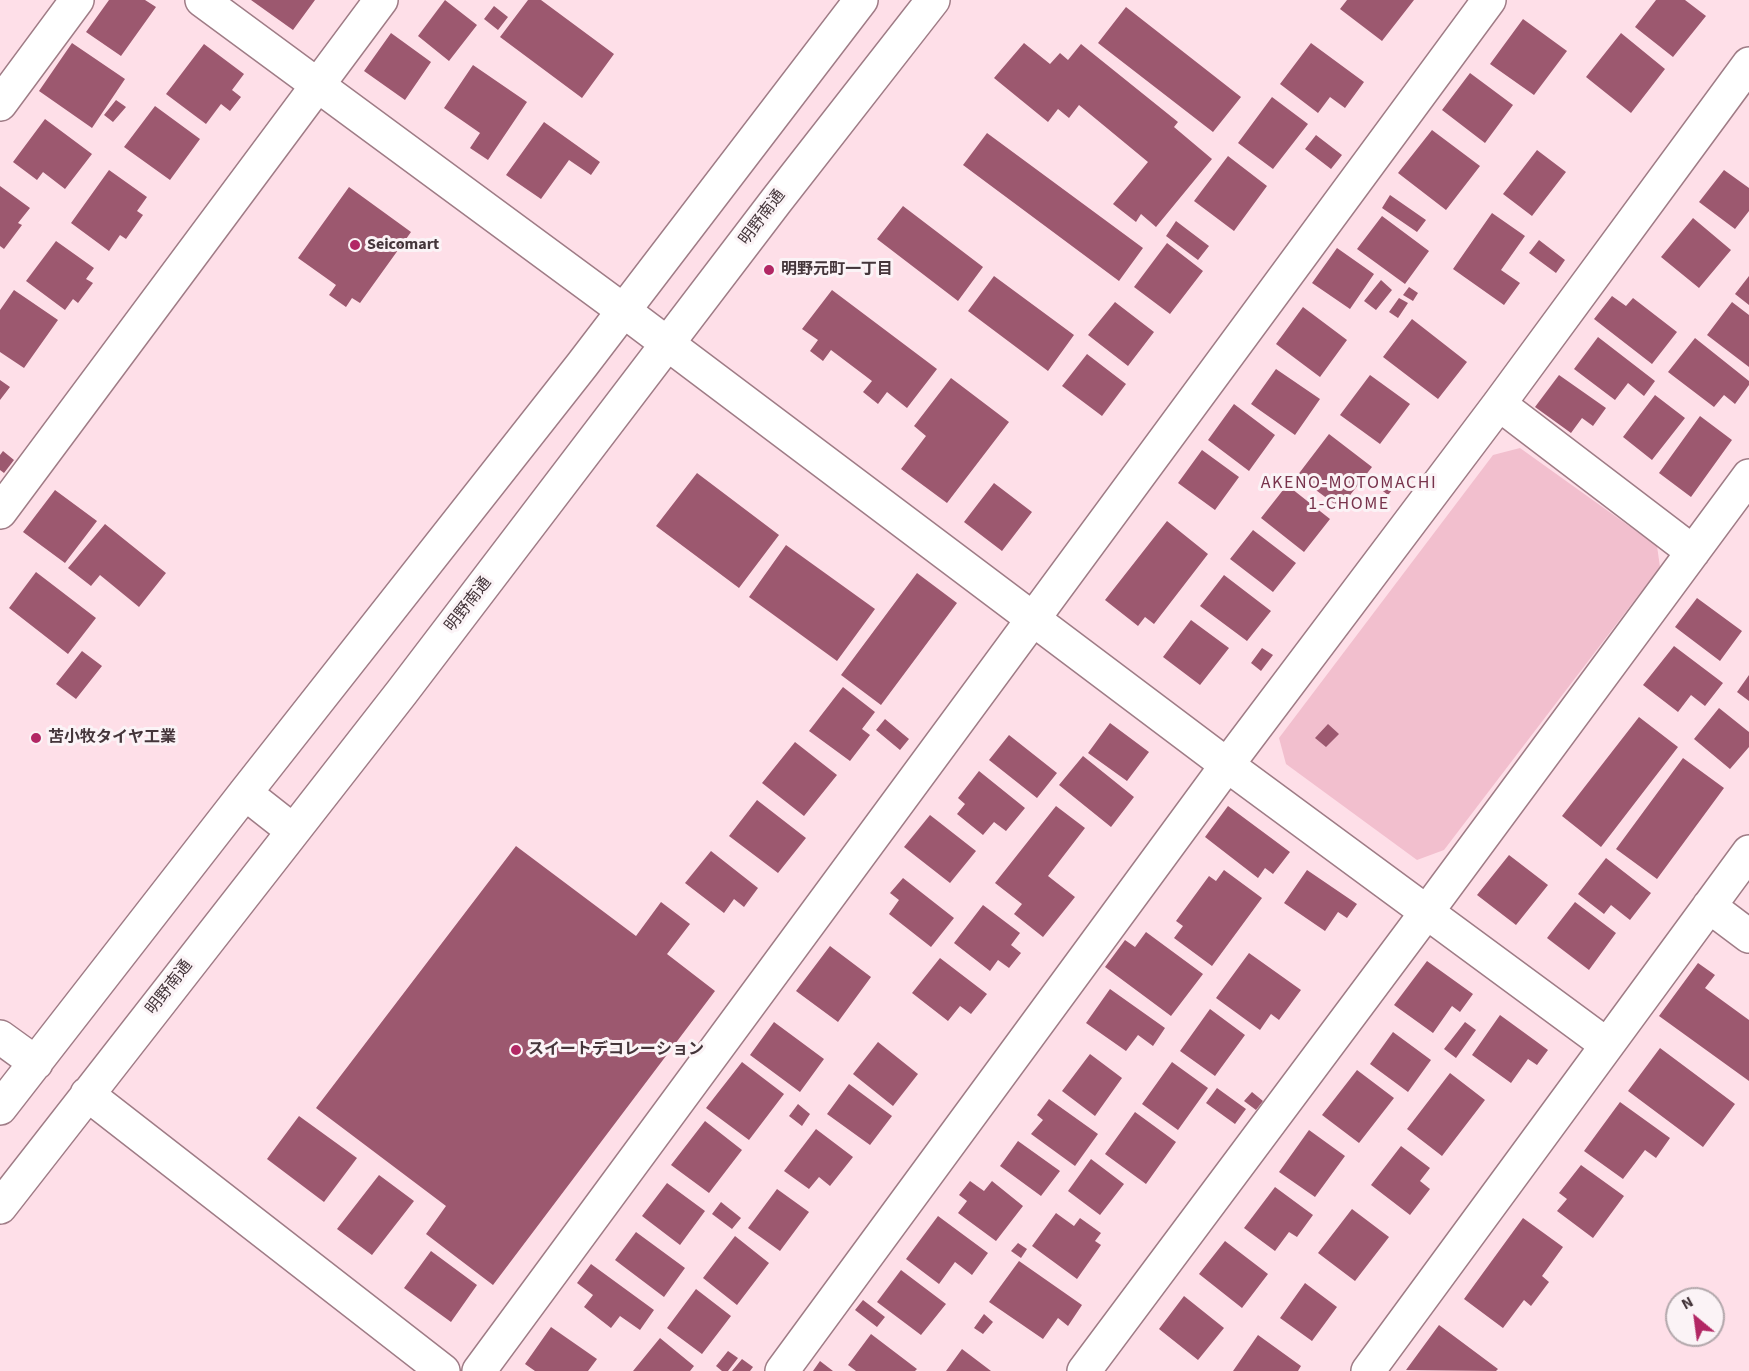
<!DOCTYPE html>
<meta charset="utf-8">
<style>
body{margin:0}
#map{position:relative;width:1749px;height:1371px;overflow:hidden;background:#fedfe8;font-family:"Source Sans 3",sans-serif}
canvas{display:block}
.north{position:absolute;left:1665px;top:1287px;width:60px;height:60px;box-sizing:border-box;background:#fbf3f6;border:2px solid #b2a7ab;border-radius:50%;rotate:331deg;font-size:16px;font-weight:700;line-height:24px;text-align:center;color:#44353a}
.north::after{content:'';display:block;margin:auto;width:21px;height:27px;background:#b22764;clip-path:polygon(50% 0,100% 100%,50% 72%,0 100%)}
</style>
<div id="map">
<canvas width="1749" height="1371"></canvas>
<div class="north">N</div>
</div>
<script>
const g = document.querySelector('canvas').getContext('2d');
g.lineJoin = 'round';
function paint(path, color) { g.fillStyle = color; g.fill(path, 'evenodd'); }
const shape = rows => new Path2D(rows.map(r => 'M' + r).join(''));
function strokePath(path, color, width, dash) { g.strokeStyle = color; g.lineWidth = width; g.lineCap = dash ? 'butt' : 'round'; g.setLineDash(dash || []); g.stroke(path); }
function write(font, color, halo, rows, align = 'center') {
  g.font = font + ' "Source Sans 3","Noto Sans JP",sans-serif'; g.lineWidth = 6; g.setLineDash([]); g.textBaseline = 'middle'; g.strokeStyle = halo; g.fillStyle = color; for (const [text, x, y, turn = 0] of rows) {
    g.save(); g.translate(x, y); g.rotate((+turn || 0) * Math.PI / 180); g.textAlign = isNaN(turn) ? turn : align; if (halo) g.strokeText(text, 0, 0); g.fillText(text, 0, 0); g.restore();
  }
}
const green = shape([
 [1520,448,1657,546,1660,567,1444,850,1417,860,1286,764,1279,738,1493,455]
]);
const building = shape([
 [109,0,145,0,156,7,121,56,86,32],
 [251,0,315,0,293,30],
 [445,0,477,25,449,61,418,36],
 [528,0,541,0,614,54,582,98,500,37],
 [1347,0,1414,0,1382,41,1340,9],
 [1656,0,1685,0,1706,16,1673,57,1635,27],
 [494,6,508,17,498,30,484,19],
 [1126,7,1241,97,1213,132,1098,43],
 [1523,19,1567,51,1534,95,1490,64],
 [391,33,431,62,405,100,364,71],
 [1621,33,1665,69,1631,113,1586,77],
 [72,43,125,79,92,128,39,91],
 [1024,43,1050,64,1060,53,1068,60,1081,44,1178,122,1174,127,1212,159,1156,227,1141,214,1136,222,1113,204,1148,162,1079,105,1069,118,1058,109,1048,122,994,78],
 [1311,43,1364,82,1345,108,1330,97,1318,113,1280,84],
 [204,44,244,74,232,90,241,97,230,111,221,104,206,124,166,94],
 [473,65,527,102,488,160,470,148,480,133,444,108],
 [1470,73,1513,105,1485,143,1442,110],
 [1272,97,1308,124,1273,169,1238,143],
 [116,100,126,107,113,122,104,115],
 [155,106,200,139,170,180,124,147],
 [45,119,92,154,65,189,43,172,37,180,13,162],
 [544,122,600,162,591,175,569,160,541,199,506,175],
 [1432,130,1480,166,1446,210,1398,173],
 [987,133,1143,248,1119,281,963,165],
 [1316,135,1342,155,1331,169,1305,149],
 [1537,150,1566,172,1532,216,1503,194],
 [1228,156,1267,186,1234,231,1194,201],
 [109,170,147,197,137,211,143,215,126,239,120,235,109,251,71,223],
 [1724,170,1749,188,1749,211,1735,229,1699,202],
 [0,186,30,208,18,223,22,225,4,249,0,246],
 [349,187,411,232,360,303,352,298,346,307,329,295,336,285,298,258],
 [1390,195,1426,220,1417,232,1382,208],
 [903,206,983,267,958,301,877,239],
 [1492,213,1525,236,1501,270,1520,283,1504,305,1453,269],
 [1382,216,1429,251,1405,284,1357,249],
 [1693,218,1731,250,1699,288,1661,257],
 [1176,221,1209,246,1198,260,1166,236],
 [1539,240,1565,260,1556,273,1529,253],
 [56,241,94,268,86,279,93,283,78,303,73,299,65,310,26,281],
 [1167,243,1203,271,1170,314,1134,287],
 [1337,248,1374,274,1350,309,1312,283],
 [994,276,1074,335,1048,371,968,311],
 [1749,276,1749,305,1735,294],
 [1381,280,1392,290,1376,310,1364,301],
 [1409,287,1418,293,1413,301,1403,295],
 [14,290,58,320,24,368,0,352,0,310],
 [832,290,937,369,907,408,887,392,878,404,863,392,872,381,831,350,823,361,810,351,818,340,802,329],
 [1612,296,1626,306,1633,298,1677,332,1652,364,1594,319],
 [1399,298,1408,303,1398,318,1389,312],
 [1115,302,1154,332,1128,366,1088,335],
 [1732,302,1749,315,1749,367,1707,335],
 [1303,307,1347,340,1320,377,1276,344],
 [1412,319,1467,362,1438,399,1383,357],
 [1598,337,1655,381,1644,396,1628,383,1615,400,1574,369],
 [1695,338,1749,381,1749,385,1735,404,1724,395,1714,407,1668,372],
 [1087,354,1126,384,1102,416,1062,386],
 [1276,369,1320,399,1295,435,1251,404],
 [1370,375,1410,404,1380,444,1340,415],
 [1559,375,1606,408,1593,426,1582,418,1571,433,1535,407],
 [951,378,1009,422,947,503,901,469,926,436,914,426],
 [0,380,10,387,0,400],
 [1655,395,1685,418,1652,460,1623,437],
 [1234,404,1275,435,1249,471,1208,440],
 [1700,416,1732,440,1691,497,1659,473],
 [1329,434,1372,467,1340,508,1297,476],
 [1202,450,1239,477,1215,510,1178,483],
 [3,451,14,460,4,473,0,470,0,455],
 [697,473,779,535,739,588,656,526],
 [1387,477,1397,484,1388,495,1379,488],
 [994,483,1032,512,1002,551,964,522],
 [1287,485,1330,519,1304,552,1261,518],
 [55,490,97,521,65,563,23,532],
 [1167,521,1208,554,1154,624,1145,617,1138,626,1105,600],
 [105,524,166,573,139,607,100,575,91,586,68,568],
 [1253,530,1296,563,1273,592,1230,559],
 [786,545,875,609,837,661,749,597],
 [36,572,96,618,68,654,9,608],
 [917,573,957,603,881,705,841,675],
 [1224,575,1271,611,1247,641,1200,606],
 [1697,598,1742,631,1720,661,1675,627],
 [1191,620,1229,648,1200,685,1163,657],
 [1674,646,1723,683,1705,706,1691,695,1678,712,1643,685],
 [1262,648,1273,655,1261,671,1251,663],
 [82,651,102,666,76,699,56,684],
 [1749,675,1749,701,1737,692],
 [843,687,875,712,862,729,870,735,850,761,809,731],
 [1719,708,1749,732,1749,747,1730,769,1694,739],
 [1639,717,1678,747,1601,847,1562,816],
 [885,719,909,739,900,750,876,730],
 [1110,723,1149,752,1127,781,1088,753],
 [1328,724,1339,734,1326,747,1315,738],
 [1009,735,1057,773,1037,798,989,760],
 [795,742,837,775,804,816,762,783],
 [1083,756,1134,797,1111,827,1059,785],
 [1683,758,1724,788,1657,879,1616,849],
 [979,771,1025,808,1006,831,994,822,983,835,957,814,965,804,958,798],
 [757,800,806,838,778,873,729,836],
 [1056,806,1085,828,1048,876,1075,897,1043,937,1014,914,1022,904,995,883],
 [1228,806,1290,852,1273,874,1265,868,1258,878,1205,837],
 [930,815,976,851,950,883,904,847],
 [516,846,636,936,661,902,690,924,667,954,715,991,493,1285,426,1234,446,1206,316,1108],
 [711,851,758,888,744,907,734,899,724,913,685,883],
 [1509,855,1548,885,1516,925,1477,895],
 [1606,858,1651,893,1630,920,1611,905,1604,914,1578,894],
 [1224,870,1262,898,1212,966,1174,938,1183,926,1176,921,1209,876,1216,881],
 [1307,870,1357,904,1347,918,1338,912,1325,931,1284,903],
 [903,878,954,918,931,947,889,914,899,900,890,893],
 [1575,902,1616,933,1589,970,1547,938],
 [983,905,1020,933,1011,945,1021,953,1009,968,998,960,990,971,954,943],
 [1146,932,1203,974,1171,1016,1105,967,1125,940,1135,947],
 [830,946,871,977,838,1022,796,991],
 [1249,953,1301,990,1279,1020,1271,1014,1260,1030,1216,998],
 [940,958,987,994,971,1014,960,1006,948,1021,912,993],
 [1427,961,1473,994,1460,1012,1452,1006,1433,1033,1394,1005],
 [1698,963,1715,975,1705,988,1749,1020,1749,1081,1659,1016],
 [1110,989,1165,1028,1153,1046,1138,1035,1126,1051,1086,1023],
 [1210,1009,1245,1035,1215,1076,1180,1051],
 [1500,1015,1548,1050,1537,1065,1528,1059,1511,1083,1472,1055],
 [774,1022,824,1059,800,1092,750,1055],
 [1465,1022,1476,1030,1456,1058,1444,1049],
 [1393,1032,1431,1060,1408,1092,1370,1064],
 [878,1042,918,1074,893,1106,853,1074],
 [1660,1048,1735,1104,1703,1147,1628,1091],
 [1090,1054,1122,1078,1095,1116,1062,1091],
 [742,1062,784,1094,749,1140,706,1108],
 [1172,1062,1208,1088,1178,1130,1142,1104],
 [1357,1070,1394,1098,1359,1143,1322,1115],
 [1450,1073,1485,1100,1442,1156,1407,1129],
 [849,1084,892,1116,870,1145,827,1114],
 [1217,1088,1246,1109,1235,1124,1206,1103],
 [1252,1092,1263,1101,1256,1110,1244,1101],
 [1049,1099,1098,1134,1075,1166,1031,1134,1043,1120,1037,1115],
 [1620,1102,1670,1138,1656,1158,1645,1150,1623,1179,1584,1151],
 [798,1104,810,1114,802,1126,789,1116],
 [1135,1112,1176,1142,1146,1184,1105,1154],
 [299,1116,357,1158,324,1202,267,1159],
 [705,1121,742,1150,709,1193,671,1165],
 [816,1129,853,1157,830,1186,819,1177,809,1189,784,1171],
 [1309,1130,1345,1156,1315,1197,1279,1172],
 [1018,1141,1060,1171,1041,1196,1000,1166],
 [1401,1146,1430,1168,1420,1181,1430,1189,1410,1215,1371,1185],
 [1091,1159,1124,1184,1100,1215,1068,1191],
 [1581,1165,1624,1196,1593,1238,1557,1211,1567,1199,1559,1193],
 [379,1175,414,1201,372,1255,337,1229],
 [970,1181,984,1191,992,1181,1023,1206,996,1241,958,1213,967,1201,959,1195],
 [667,1183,705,1211,680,1245,642,1216],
 [1275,1187,1313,1215,1297,1237,1289,1232,1275,1251,1244,1228],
 [777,1189,809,1212,780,1251,748,1228],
 [721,1202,741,1218,732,1229,712,1214],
 [1352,1209,1389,1237,1355,1281,1318,1253],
 [1056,1213,1074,1226,1080,1218,1101,1233,1095,1241,1101,1245,1077,1279,1032,1246],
 [938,1216,988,1253,972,1275,955,1262,939,1284,906,1259],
 [1523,1218,1563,1247,1542,1276,1549,1282,1531,1306,1524,1300,1503,1328,1464,1299],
 [636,1232,685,1268,664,1297,615,1260],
 [735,1236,769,1263,737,1305,703,1278],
 [1225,1241,1268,1274,1242,1308,1199,1274],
 [1018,1243,1027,1249,1021,1258,1011,1251],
 [431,1251,477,1285,451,1322,404,1288],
 [1019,1261,1082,1305,1068,1326,1058,1318,1043,1339,989,1302],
 [591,1264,654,1310,640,1330,620,1316,611,1328,584,1307,593,1295,577,1283],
 [901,1270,946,1304,921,1335,877,1302],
 [1305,1283,1337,1307,1312,1341,1280,1318],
 [696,1289,731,1316,702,1354,667,1328],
 [1184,1296,1224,1328,1198,1360,1159,1329],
 [863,1300,885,1317,877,1327,855,1310],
 [984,1314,993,1322,983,1334,974,1328],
 [1439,1325,1498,1369,1496,1371,1406,1370],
 [551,1327,597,1359,588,1371,535,1371,525,1364],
 [871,1334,917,1369,915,1371,856,1371,848,1365],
 [1258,1335,1301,1366,1298,1371,1233,1371],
 [660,1338,694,1366,690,1371,633,1371],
 [962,1349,991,1371,946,1371],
 [728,1351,738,1358,728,1371,722,1371,716,1366],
 [742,1359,753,1367,750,1371,732,1371],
 [820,1361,833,1371,813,1371]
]);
const minor = shape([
 [202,0,624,311,1227,765,1607,1045],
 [0,104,77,0],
 [1499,404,1693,552],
 [0,512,381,0],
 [245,793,292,830],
 [1709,906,1749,936],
 [0,1037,36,1063],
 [87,1094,443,1371],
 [0,1108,245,793,582,365,861,0],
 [0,1207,402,692,776,201,933,0],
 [479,1371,1489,0],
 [782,1371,1227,765,1499,404,1749,64],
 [1084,1371,1426,913,1749,476],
 [1368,1371,1749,852]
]);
const markers = [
 [355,245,6,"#b22764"],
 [769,270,6,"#b22764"],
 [36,738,6,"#b22764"],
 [516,1050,6,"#b22764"]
];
const streetNames = [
 ["明野南通",763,218,-53],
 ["明野南通",469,605,-52],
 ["明野南通",170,988,-52]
];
const poiNames = [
 ["Seicomart",367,245],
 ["明野元町一丁目",781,270],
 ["苫小牧タイヤ工業",48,738],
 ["スイートデコレーション",528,1050]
];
const neighbourhoodNames = [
 ["AKENO-MOTOMACHI",1349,484],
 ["1-CHOME",1349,505]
];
paint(green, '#f2bfce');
paint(building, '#9c586f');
strokePath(minor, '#9f7c86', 36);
strokePath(minor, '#fff', 33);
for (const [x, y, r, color] of markers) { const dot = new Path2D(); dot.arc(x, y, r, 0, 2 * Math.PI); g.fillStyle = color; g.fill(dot); strokePath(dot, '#fbf3f6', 2); }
write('16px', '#44353a', '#fbf3f6', streetNames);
write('bold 16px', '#44353a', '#fbf3f6', poiNames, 'left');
g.letterSpacing = '1.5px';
write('18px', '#78334c', '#fbf3f6', neighbourhoodNames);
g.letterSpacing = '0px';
</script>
